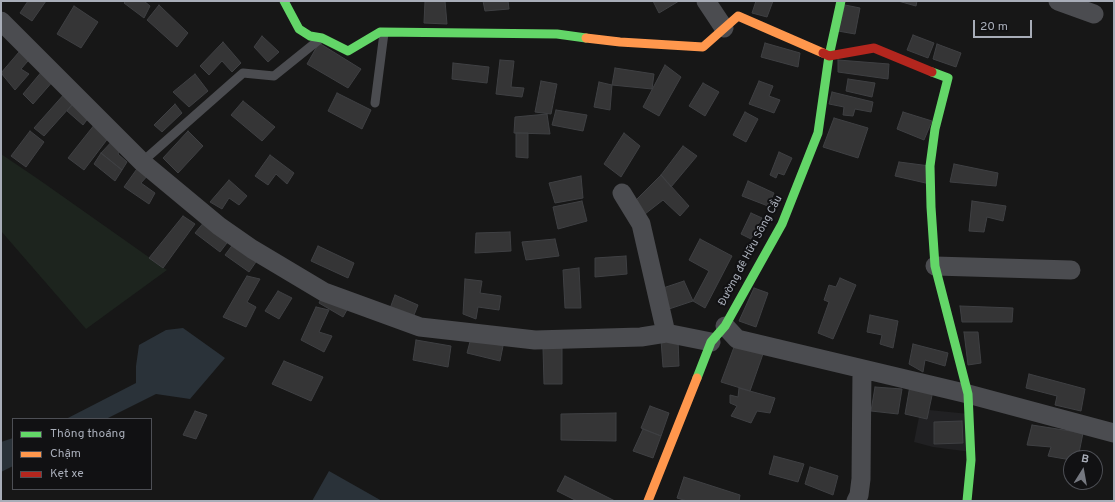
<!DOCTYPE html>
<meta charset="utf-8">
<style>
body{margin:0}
#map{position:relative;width:1115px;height:502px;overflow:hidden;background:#171717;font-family:Overpass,sans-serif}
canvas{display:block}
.frame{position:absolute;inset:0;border:2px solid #a8adb8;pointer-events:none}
.legend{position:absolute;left:12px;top:418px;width:140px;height:72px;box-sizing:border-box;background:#111113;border:1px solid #4d4f55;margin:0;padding:5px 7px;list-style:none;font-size:12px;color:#a8adb8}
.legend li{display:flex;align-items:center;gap:8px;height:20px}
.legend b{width:20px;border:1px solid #4d4f55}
.north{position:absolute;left:1063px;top:450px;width:40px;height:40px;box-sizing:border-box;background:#111113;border:1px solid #4d4f55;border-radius:50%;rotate:11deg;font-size:11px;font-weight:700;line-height:16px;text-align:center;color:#a8adb8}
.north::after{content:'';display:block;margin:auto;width:14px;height:18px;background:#757880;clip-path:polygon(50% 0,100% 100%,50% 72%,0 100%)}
.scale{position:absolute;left:973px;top:20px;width:59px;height:18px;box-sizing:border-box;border:2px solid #a8adb8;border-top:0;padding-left:5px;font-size:12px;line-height:14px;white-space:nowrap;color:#a8adb8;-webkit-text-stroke:3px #111113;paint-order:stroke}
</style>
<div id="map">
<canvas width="1115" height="502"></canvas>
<div class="frame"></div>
<ul class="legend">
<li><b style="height:5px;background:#63d668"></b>Thông thoáng</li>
<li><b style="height:5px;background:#ff974d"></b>Chậm</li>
<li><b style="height:5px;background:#b3261e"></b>Kẹt xe</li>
</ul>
<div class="north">B</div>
<div class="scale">20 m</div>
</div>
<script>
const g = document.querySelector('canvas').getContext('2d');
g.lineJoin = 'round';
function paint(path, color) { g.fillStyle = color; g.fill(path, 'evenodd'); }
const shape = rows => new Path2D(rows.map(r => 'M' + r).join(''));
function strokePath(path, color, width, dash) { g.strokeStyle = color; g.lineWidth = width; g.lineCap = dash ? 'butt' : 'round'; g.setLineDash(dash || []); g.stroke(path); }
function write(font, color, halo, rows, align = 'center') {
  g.font = font + ' Overpass,sans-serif'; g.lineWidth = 4; g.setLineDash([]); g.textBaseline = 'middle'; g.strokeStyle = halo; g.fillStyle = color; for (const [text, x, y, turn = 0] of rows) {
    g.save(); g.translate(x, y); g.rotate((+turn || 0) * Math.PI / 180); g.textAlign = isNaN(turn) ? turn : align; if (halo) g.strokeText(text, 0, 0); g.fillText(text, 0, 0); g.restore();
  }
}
const built = shape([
 [929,410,969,414,971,452,933,447,914,442,919,417,927,419]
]);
const green = shape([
 [1,154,38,179,167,270,86,329,1,231]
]);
const water = shape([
 [183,328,225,358,190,399,156,394,106,419,66,419,136,383,136,366,139,345,166,330],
 [13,438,13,466,1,472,1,442],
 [329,471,382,501,312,501]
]);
const building = shape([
 [28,1,46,1,32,21,20,13,28,1],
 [126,1,144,1,150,6,144,18,124,3,126,1],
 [425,1,445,1,447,24,424,23,425,1],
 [483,1,508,1,509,9,485,11,483,1],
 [653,1,679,1,659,13,653,1],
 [756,1,773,1,767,17,752,13,756,1],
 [898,1,917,1,916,6,898,1],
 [159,5,188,33,177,47,147,20,159,5],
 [845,5,860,8,855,34,838,31,845,5],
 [74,6,98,22,81,48,57,34,74,6],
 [913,35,934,43,928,58,907,50,913,35],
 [262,36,279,52,268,62,254,47,262,36],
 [223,42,241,63,232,72,222,61,209,75,200,66,223,42],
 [319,43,361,69,348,88,307,64,319,43],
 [765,43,800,53,798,67,761,57,765,43],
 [937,44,961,53,956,67,933,59,937,44],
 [25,45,34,54,21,69,29,74,15,90,1,73,25,45],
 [500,60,514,61,511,87,524,88,522,97,496,94,500,60],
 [838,60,889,64,888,79,838,72,838,60],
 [453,63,489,67,487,83,452,79,453,63],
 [665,65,681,77,659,116,643,107,665,65],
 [615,68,654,74,652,89,612,85,615,68],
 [43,70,54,80,33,104,23,94,43,70],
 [195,74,208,91,189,107,173,92,195,74],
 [848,79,875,83,872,97,846,91,848,79],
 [541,81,557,84,551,114,535,112,541,81],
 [759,81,773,86,769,96,780,100,774,113,749,104,759,81],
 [599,82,612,85,610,110,594,107,599,82],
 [703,83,719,92,705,116,689,106,703,83],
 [66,92,78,98,44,136,34,128,66,92],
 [832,92,873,102,871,112,855,109,853,116,843,115,844,107,829,104,832,92],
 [337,93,371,110,362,129,328,111,337,93],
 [78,98,92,113,83,125,67,111,78,98],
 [243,101,275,127,262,141,231,115,243,101],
 [175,104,182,113,162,132,154,125,175,104],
 [556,110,587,115,583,131,552,125,556,110],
 [745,112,758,119,746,142,733,135,745,112],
 [903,112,932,121,924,140,897,129,903,112],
 [547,114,550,134,514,133,515,117,547,114],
 [834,118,868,128,858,158,823,147,834,118],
 [99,119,112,133,84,170,68,158,99,119],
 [30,131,44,142,26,167,11,156,30,131],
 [188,131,203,146,178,173,163,158,188,131],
 [516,133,528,133,528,158,516,157,516,133],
 [624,133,640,146,621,177,604,164,624,133],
 [116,137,123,144,118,154,127,162,122,170,101,153,116,137],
 [683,146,697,156,671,187,661,175,683,146],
 [779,152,792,158,784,175,778,173,776,178,770,175,779,152],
 [101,153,122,170,115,181,94,164,101,153],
 [270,155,294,173,287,184,276,174,268,185,255,176,270,155],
 [899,162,930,166,930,184,895,176,899,162],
 [954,164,998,173,996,186,950,182,954,164],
 [139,166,149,174,141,183,155,193,149,204,124,187,139,166],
 [661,175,689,206,680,216,663,200,645,214,635,201,661,175],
 [581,176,583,198,555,203,549,183,581,176],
 [229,180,247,196,239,205,229,198,222,209,210,202,229,180],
 [748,181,774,193,768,206,742,196,748,181],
 [582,201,587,221,558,229,553,207,582,201],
 [972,201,1006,206,1003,221,987,217,984,232,969,231,972,201],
 [751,213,762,218,751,239,741,234,751,213],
 [183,216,195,224,163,268,149,258,183,216],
 [205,221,230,239,220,252,195,233,205,221],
 [510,232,511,251,475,253,476,233,510,232],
 [555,239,559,256,526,260,522,242,555,239],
 [700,239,732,256,705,308,693,301,709,271,689,260,700,239],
 [234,243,258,259,249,272,225,255,234,243],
 [318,246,354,263,348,278,311,261,318,246],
 [626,256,627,274,595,277,595,258,626,256],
 [579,268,581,308,565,308,563,270,579,268],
 [247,276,260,279,247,302,256,307,246,327,223,317,247,276],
 [840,278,856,285,833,339,818,333,829,302,824,300,829,285,836,287,840,278],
 [465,279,482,281,480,293,501,296,499,310,478,307,476,319,463,314,465,279],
 [684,281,693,301,666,310,660,289,684,281],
 [754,288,768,293,756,327,739,321,754,288],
 [278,291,292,298,279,319,265,311,278,291],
 [323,295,348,308,343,317,319,303,323,295],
 [395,295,418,305,412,320,389,311,395,295],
 [960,306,1013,308,1012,322,962,322,960,306],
 [316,307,329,310,319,332,332,336,324,352,301,340,316,307],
 [870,315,898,321,893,348,880,344,882,335,867,332,870,315],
 [964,332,978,332,981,363,968,365,964,332],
 [471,338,503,346,500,361,467,353,471,338],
 [678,339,679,366,663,367,661,340,678,339],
 [737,339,764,351,750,391,721,382,737,339],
 [416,340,451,346,448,367,413,360,416,340],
 [913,344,948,353,945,366,925,360,923,372,909,364,913,344],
 [543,348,562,348,562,384,544,384,543,348],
 [284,361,323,377,311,401,272,384,284,361],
 [1029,374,1085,389,1081,411,1055,405,1057,396,1026,388,1029,374],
 [911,380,934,386,927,419,905,414,911,380],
 [875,387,902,389,898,414,871,411,875,387],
 [739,388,775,398,770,413,757,411,751,423,731,416,737,406,730,403,730,395,738,397,739,388],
 [650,406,669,413,661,436,641,428,650,406],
 [195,411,207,415,196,439,183,435,195,411],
 [616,413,616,441,561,440,561,414,616,413],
 [962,421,963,443,934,444,934,422,962,421],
 [1032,425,1083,433,1078,458,1071,458,1071,460,1048,456,1051,447,1027,445,1032,425],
 [643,429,661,436,653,458,633,451,643,429],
 [774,456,804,464,798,482,769,474,774,456],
 [810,467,838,476,833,495,805,484,810,467],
 [565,476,615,501,577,501,557,491,565,476],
 [684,477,740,495,739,501,687,501,677,498,684,477]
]);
const lane = shape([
 [375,103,384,33],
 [142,162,243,73,274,76,320,39]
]);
const street = shape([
 [706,1,724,28],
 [1058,1,1094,14],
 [1,21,142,162,219,226,252,249,324,292,420,327,535,340,641,337,666,333,711,342],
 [622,193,641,224,666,333],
 [935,266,1071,270],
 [725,326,737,339,968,394,1114,433],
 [856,501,859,495,861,479,862,369]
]);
const fast = shape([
 [284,1,299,29,310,36,322,38,348,51,380,32,557,34,586,38],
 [932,72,948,78,935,129,930,166,931,207,935,266,968,394,971,460,967,501],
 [697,378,711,342,725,326,782,224,818,133,829,56,841,1]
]);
const slow = shape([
 [586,38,620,42,703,47,738,16,823,53],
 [648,501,697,378]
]);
const jam = shape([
 [823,53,829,56,874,48,932,72]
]);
const streetNames = [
 ["Đường đê Hữu Sông Cầu",751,251,-62]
];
paint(built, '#212123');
paint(green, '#1d241e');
paint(water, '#2a3239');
paint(building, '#353536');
strokePath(building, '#3f4043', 1);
strokePath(lane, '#4b4c50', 9);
strokePath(street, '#4b4c50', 19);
strokePath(fast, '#63d668', 9);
strokePath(slow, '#ff974d', 9);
strokePath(jam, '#b3261e', 9);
write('11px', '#a8adb8', '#111113', streetNames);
</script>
